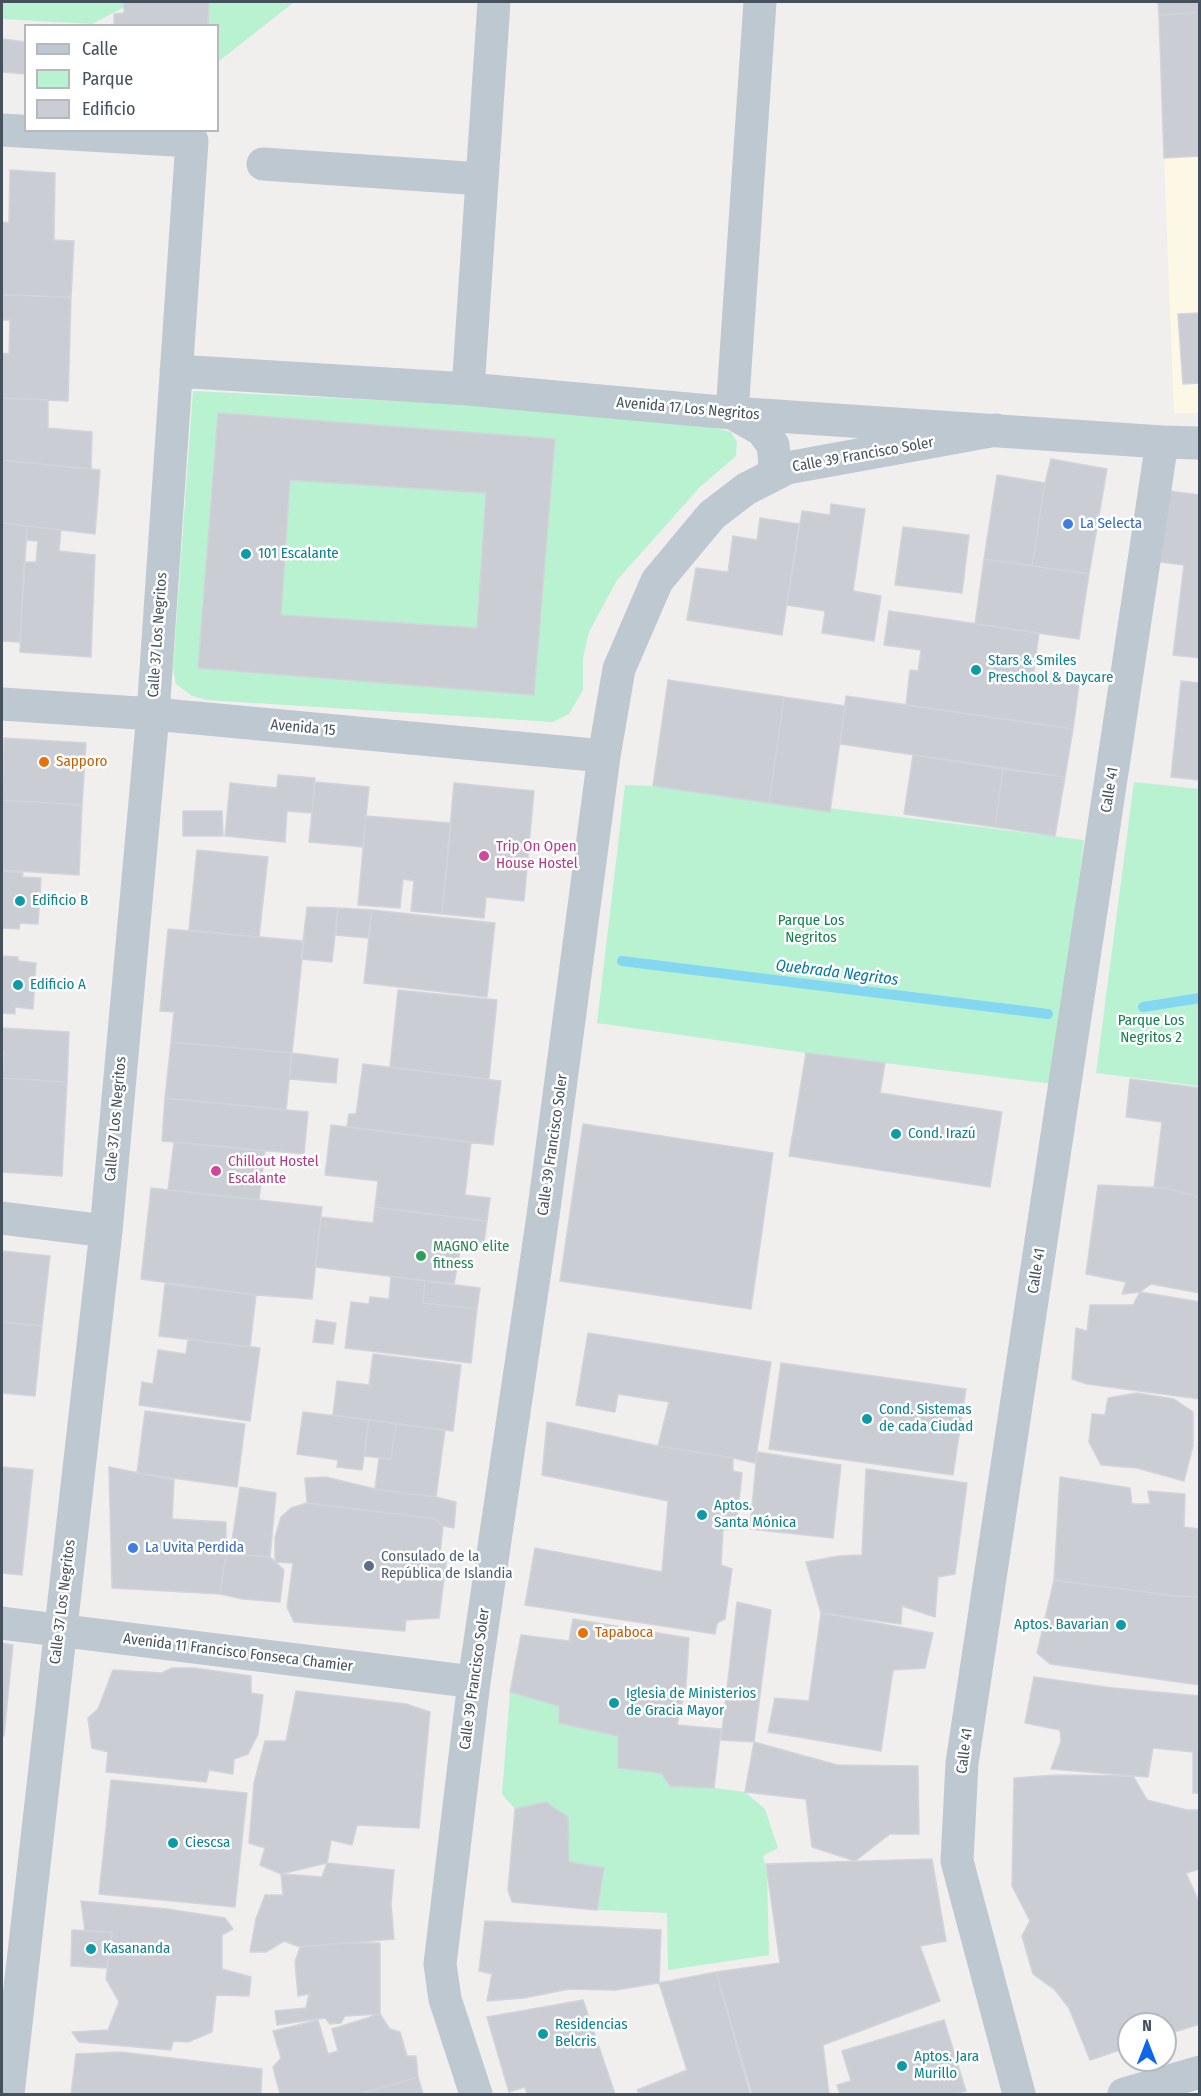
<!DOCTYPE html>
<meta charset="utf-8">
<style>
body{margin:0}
#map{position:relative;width:1201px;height:2096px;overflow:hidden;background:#f1eeee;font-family:"Fira Sans Condensed",sans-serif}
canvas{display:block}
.frame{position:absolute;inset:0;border:3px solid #45515d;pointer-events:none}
.legend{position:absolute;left:24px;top:24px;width:195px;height:108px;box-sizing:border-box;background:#fff;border:2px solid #b5b9be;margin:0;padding:8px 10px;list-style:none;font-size:18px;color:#45515d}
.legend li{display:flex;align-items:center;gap:12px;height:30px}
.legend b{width:30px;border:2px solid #b5b9be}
.north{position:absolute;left:1117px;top:2012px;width:60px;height:60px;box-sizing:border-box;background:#fff;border:2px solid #b5b9be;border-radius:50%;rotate:0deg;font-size:16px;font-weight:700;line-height:24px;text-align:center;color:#45515d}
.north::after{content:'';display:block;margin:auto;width:21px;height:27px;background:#0d67eb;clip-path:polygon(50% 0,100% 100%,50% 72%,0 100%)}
</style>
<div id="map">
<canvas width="1201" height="2096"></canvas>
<div class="frame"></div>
<ul class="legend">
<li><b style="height:8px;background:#bdc8d1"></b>Calle</li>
<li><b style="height:16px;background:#b9f2d1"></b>Parque</li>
<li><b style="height:16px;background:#cacdd3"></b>Edificio</li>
</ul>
<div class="north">N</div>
</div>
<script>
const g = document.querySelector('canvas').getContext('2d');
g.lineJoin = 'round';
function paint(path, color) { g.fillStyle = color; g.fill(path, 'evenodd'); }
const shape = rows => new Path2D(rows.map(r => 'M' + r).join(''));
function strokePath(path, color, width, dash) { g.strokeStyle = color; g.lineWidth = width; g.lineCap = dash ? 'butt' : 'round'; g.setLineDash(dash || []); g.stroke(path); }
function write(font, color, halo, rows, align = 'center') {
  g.font = font + ' "Fira Sans Condensed",sans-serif'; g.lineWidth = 5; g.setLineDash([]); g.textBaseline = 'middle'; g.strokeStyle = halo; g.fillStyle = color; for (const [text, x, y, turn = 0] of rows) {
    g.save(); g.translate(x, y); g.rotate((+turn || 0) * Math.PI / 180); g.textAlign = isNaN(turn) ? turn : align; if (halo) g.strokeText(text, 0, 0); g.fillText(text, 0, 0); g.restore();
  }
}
const commercial = shape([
 [1158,2,1199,2,1199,413,1174,413]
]);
const green = shape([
 [2,2,134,2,92,24,2,19],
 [209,2,294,2,218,62,218,26,208,26],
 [193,391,457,404,705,425,731,432,737,442,736,456,700,487,617,580,589,632,583,658,583,690,569,714,553,722,207,700,192,696,176,684,173,669],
 [1134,782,1199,789,1199,1086,1096,1073],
 [625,785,653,786,1084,840,1053,1084,806,1053,597,1023],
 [510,1692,559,1706,559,1723,618,1736,618,1768,661,1773,670,1786,714,1788,745,1792,765,1809,778,1848,763,1856,767,1873,769,1955,668,1970,667,1913,597,1910,604,1868,569,1862,568,1817,546,1802,515,1809,502,1794]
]);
const stream = shape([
 [622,961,1048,1014],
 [1143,1007,1200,998]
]);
const building = shape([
 [124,2,209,2,208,26,114,26,114,14,124,13,124,2],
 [1158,2,1200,2,1200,12,1159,15,1158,2],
 [1200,12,1200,156,1164,158,1159,15,1200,12],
 [2,39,26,42,26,74,2,72,2,39],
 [10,170,55,173,54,240,74,241,71,297,2,295,2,222,9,223,10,170],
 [2,295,71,297,68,401,2,398,2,353,9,354,10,320,2,320,2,295],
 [1200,313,1200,383,1183,384,1178,314,1200,313],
 [2,398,48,400,48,428,92,432,91,469,2,460,2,398],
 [218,413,555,439,534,695,198,668,218,413],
 [290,480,486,493,477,628,281,615,290,480],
 [1051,459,1107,469,1089,574,1032,566,1045,483,1051,459],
 [2,460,100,470,95,534,2,523,2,460],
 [997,475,1045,483,1032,566,984,559,997,475],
 [1169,491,1200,495,1200,658,1173,655,1184,565,1160,562,1169,491],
 [831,504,865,509,853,591,881,596,874,641,822,633,825,611,787,605,802,511,830,515,831,504],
 [760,518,799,524,782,635,687,620,696,568,728,572,733,536,757,540,760,518],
 [2,523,27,526,20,642,2,641,2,523],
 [27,526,61,530,59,551,95,555,91,657,20,652,24,562,36,562,38,541,26,540,27,526],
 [903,527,969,535,962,593,895,585,903,527],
 [984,559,1089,574,1079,639,975,624,984,559],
 [889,611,1039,633,1033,678,1079,685,1073,729,906,705,910,670,918,671,921,650,884,645,889,611],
 [668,680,784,697,769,803,653,786,668,680],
 [1181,681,1200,683,1200,780,1171,777,1181,681],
 [846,696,1073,729,1065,777,840,744,846,696],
 [784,697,845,706,830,812,769,803,784,697],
 [4,738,86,743,82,805,2,800,4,738],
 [913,755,1003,769,995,827,904,814,913,755],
 [1003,769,1065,777,1055,836,995,827,1003,769],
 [278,775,315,778,312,813,287,811,285,842,225,836,230,783,277,788,278,775],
 [315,782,369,787,363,847,309,842,315,782],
 [454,783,534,791,524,901,486,897,484,918,442,914,454,783],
 [2,800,82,805,79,875,2,870,2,800],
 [183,811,222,811,223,836,183,836,183,811],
 [366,816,451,823,442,914,411,911,414,881,403,879,400,908,358,905,366,816],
 [197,850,268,857,259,937,189,930,197,850],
 [2,871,23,873,22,877,41,878,38,924,20,923,19,929,2,928,2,871],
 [307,907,338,908,332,962,301,959,307,907],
 [338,908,372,910,368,938,336,935,338,908],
 [372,910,495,923,487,997,364,983,372,910],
 [168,929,304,941,292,1053,171,1042,174,1012,160,1011,168,929],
 [2,956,18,957,18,961,36,963,33,1009,15,1007,15,1014,2,1013,2,956],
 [398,990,497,1000,489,1079,390,1067,398,990],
 [2,1028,69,1032,67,1082,2,1078,4,1052,2,1052,2,1028],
 [171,1042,292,1053,286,1110,165,1098,171,1042],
 [292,1053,338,1059,336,1083,289,1079,292,1053],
 [806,1053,885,1063,880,1093,1002,1112,990,1187,789,1156,806,1053],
 [363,1064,501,1081,493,1145,347,1127,349,1114,356,1114,363,1064],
 [2,1078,67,1082,62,1176,2,1172,2,1078],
 [1130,1079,1200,1088,1200,1197,1165,1188,1154,1188,1162,1122,1126,1117,1130,1079],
 [165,1098,308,1112,304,1154,162,1141,165,1098],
 [583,1124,773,1153,751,1309,560,1281,583,1124],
 [331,1125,471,1142,465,1195,490,1198,487,1221,375,1207,378,1181,325,1175,331,1125],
 [174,1142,265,1151,259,1200,168,1190,174,1142],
 [1098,1185,1165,1188,1200,1197,1200,1293,1151,1284,1140,1292,1122,1294,1126,1282,1086,1274,1098,1185],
 [151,1188,322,1207,312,1299,256,1295,141,1279,151,1188],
 [375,1207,487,1221,484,1243,462,1240,454,1284,315,1267,321,1217,373,1223,375,1207],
 [2,1251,50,1256,42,1326,2,1322,2,1251],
 [391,1277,425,1281,423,1303,477,1309,471,1363,345,1348,351,1302,369,1304,370,1297,389,1299,391,1277],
 [425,1281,480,1288,477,1309,423,1303,425,1281],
 [165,1284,256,1295,250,1347,159,1336,165,1284],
 [1140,1292,1200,1302,1200,1399,1087,1384,1072,1379,1076,1328,1087,1331,1090,1305,1133,1305,1140,1292],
 [316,1320,336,1323,333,1344,313,1342,316,1320],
 [2,1322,42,1326,35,1396,2,1393,2,1322],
 [588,1333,771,1362,755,1463,733,1458,658,1446,669,1402,618,1394,615,1412,576,1405,588,1333],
 [188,1339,260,1348,250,1421,139,1405,142,1382,153,1384,158,1350,186,1354,188,1339],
 [373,1354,461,1365,453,1431,333,1415,337,1381,369,1385,373,1354],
 [781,1363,966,1389,953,1475,769,1449,781,1363],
 [1137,1393,1174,1399,1193,1412,1193,1446,1184,1481,1137,1468,1101,1465,1089,1442,1092,1414,1105,1415,1108,1398,1137,1393],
 [145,1411,245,1424,237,1487,137,1473,145,1411],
 [303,1412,369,1420,362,1470,337,1467,338,1460,297,1454,303,1412],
 [369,1420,396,1424,391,1459,364,1456,369,1420],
 [547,1422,658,1446,733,1458,733,1471,742,1473,736,1529,723,1530,721,1565,732,1569,725,1619,717,1623,715,1634,525,1605,535,1548,662,1572,668,1501,542,1475,547,1422],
 [396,1424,445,1430,436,1497,375,1489,379,1458,391,1459,396,1424],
 [757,1452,841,1465,833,1538,750,1529,757,1452],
 [2,1467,33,1470,22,1575,2,1573,2,1467],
 [109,1467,174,1480,172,1519,226,1522,226,1554,220,1594,112,1588,109,1467],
 [866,1469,967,1483,955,1574,938,1577,935,1617,902,1606,901,1624,821,1613,806,1562,839,1556,862,1555,866,1469],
 [326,1477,375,1489,436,1497,456,1502,454,1528,443,1526,436,1519,307,1503,305,1478,326,1477],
 [1060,1477,1130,1488,1132,1504,1150,1504,1148,1491,1185,1494,1184,1527,1199,1529,1200,1521,1200,1597,1175,1596,1054,1580,1060,1477],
 [240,1487,276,1493,270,1557,230,1554,240,1487],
 [307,1503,436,1519,443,1526,440,1555,447,1556,439,1618,406,1620,405,1631,294,1622,287,1607,293,1563,275,1562,275,1538,281,1517,291,1508,307,1503],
 [226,1554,270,1557,284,1570,280,1602,243,1599,220,1594,226,1554],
 [1054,1580,1175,1596,1200,1597,1200,1685,1050,1664,1037,1653,1054,1580],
 [737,1602,771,1610,754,1742,721,1740,737,1602],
 [821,1613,933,1633,925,1668,893,1670,881,1751,768,1732,775,1698,809,1701,821,1613],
 [573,1619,689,1638,686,1686,677,1725,721,1729,714,1788,670,1786,661,1773,618,1768,618,1736,559,1723,559,1706,510,1692,521,1635,569,1641,573,1619],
 [2,1643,13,1645,4,1736,2,1736,2,1643],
 [172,1668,194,1668,251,1676,251,1693,263,1695,258,1734,248,1754,234,1759,233,1774,209,1770,206,1782,106,1772,108,1752,92,1748,88,1718,98,1709,113,1670,162,1673,172,1668],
 [1034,1677,1113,1688,1200,1696,1200,1793,1193,1793,1193,1752,1153,1748,1148,1777,1051,1769,1061,1741,1060,1730,1025,1723,1034,1677],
 [296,1691,406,1704,430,1712,419,1828,357,1825,352,1845,331,1840,327,1863,281,1874,260,1865,265,1848,249,1843,254,1783,265,1741,286,1741,296,1691],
 [754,1742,837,1765,918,1766,919,1834,890,1834,855,1861,812,1847,806,1799,745,1792,754,1742],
 [1057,1775,1133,1776,1147,1800,1187,1810,1200,1810,1200,1869,1186,1873,1200,1904,1200,2024,1165,2035,1165,2024,1129,2024,1129,2047,1090,2060,1069,2008,1055,1990,1033,1974,1022,1936,1030,1921,1012,1886,1014,1778,1057,1775],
 [111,1780,247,1793,235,1907,99,1894,111,1780],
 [546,1802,568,1817,569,1862,604,1868,597,1910,512,1902,508,1890,515,1809,546,1802],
 [932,1859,946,1941,920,1946,940,2001,823,2045,829,2094,752,2094,716,1972,780,1963,766,1864,932,1859],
 [327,1863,394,1870,391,1904,394,1939,300,1947,284,1941,266,1952,250,1952,256,1919,265,1895,283,1895,281,1874,322,1877,327,1863],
 [81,1901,167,1909,225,1918,233,1929,222,1935,222,1969,251,1977,249,1996,216,1995,212,2032,188,2042,173,2041,171,2050,79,2042,72,2032,108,2030,119,2002,106,1979,112,1932,85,1931,81,1901],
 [485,1921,661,1930,659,1983,616,1990,569,1989,524,1998,487,2001,492,1974,479,1971,485,1921],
 [72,1930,112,1932,107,1968,71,1966,72,1930],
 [345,1943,380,1943,380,2014,345,2016,341,2023,330,2024,325,2018,277,2025,275,2011,306,2008,309,1994,298,1996,295,1962,300,1947,345,1943],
 [716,1972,750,2094,640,2094,637,2090,687,2070,659,1983,716,1972],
 [583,2000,615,2094,527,2094,525,2087,509,2092,487,2017,583,2000],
 [380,2014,390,2029,400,2032,407,2056,416,2056,418,2077,361,2094,280,2094,273,2067,281,2058,273,2031,318,2020,328,2054,338,2051,332,2029,380,2014],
 [944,2020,966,2091,953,2094,840,2094,837,2085,851,2081,842,2051,944,2020],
 [121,2052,262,2069,261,2094,71,2094,76,2054,121,2052],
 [418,2077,423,2094,361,2094,418,2077]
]);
const minor = shape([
 [760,2,732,413,762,430,773,445,775,463,772,475],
 [2,130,192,141,153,714,106,1231,8,2094],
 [263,164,482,179],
 [176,371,468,389,732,413,1162,442,1200,443],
 [468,389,494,2],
 [2,704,153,714,604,756],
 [2,1218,106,1231],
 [2,1623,474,1682],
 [476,2094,445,1999,440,1964,474,1682,543,1216,604,756,619,669,657,581,712,515,746,489,787,468,996,430],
 [1019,2094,957,1861,962,1763,1162,442],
 [1124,2094,1200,2072]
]);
const markers = [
 [1068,524,6,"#3f7fe0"],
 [246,554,6,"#0f9aa8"],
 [976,670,6,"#0f9aa8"],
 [44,762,6,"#e8710a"],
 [484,856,6,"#d1479c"],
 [20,901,6,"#0f9aa8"],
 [18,985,6,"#0f9aa8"],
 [896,1134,6,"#0f9aa8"],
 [216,1171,6,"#d1479c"],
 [421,1256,6,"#2e9e5b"],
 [867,1419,6,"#0f9aa8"],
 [702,1515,6,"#0f9aa8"],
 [133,1548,6,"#3f7fe0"],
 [369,1566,6,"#5c6f8a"],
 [1121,1625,6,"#0f9aa8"],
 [583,1633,6,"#e8710a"],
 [614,1703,6,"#0f9aa8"],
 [173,1843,6,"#0f9aa8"],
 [91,1949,6,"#0f9aa8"],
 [543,2034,6,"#0f9aa8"],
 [902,2066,6,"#0f9aa8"]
];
const streetNames = [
 ["Avenida 17 Los Negritos",688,409,5],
 ["Calle 39 Francisco Soler",863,455,-10],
 ["Calle 37 Los Negritos",158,635,-86],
 ["Avenida 15",303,728,5],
 ["Calle 41",1110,790,-81],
 ["Calle 37 Los Negritos",116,1119,-85],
 ["Calle 39 Francisco Soler",553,1145,-82],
 ["Calle 41",1037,1271,-81],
 ["Calle 37 Los Negritos",63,1602,-83],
 ["Avenida 11 Francisco Fonseca Chamier",238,1653,7],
 ["Calle 39 Francisco Soler",475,1679,-82],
 ["Calle 41",965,1751,-83]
];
const shopNames = [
 ["La Selecta",1080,524],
 ["La Uvita Perdida",145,1548]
];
const cultureNames = [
 ["101 Escalante",258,554],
 ["Stars & Smiles",988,661],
 ["Preschool & Daycare",988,678],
 ["Edificio B",32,901],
 ["Edificio A",30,985],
 ["Cond. Irazú",908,1134],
 ["Cond. Sistemas",879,1410],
 ["de cada Ciudad",879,1427],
 ["Aptos.",714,1506],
 ["Santa Mónica",714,1523],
 ["Aptos. Bavarian",1109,1625,"right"],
 ["Iglesia de Ministerios",626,1694],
 ["de Gracia Mayor",626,1711],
 ["Ciescsa",185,1843],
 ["Kasananda",103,1949],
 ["Residencias",555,2025],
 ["Belcris",555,2042],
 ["Aptos. Jara",914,2057],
 ["Murillo",914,2074]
];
const foodNames = [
 ["Sapporo",56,762],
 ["Tapaboca",595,1633]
];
const hotelNames = [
 ["Trip On Open",496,847],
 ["House Hostel",496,864],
 ["Chillout Hostel",228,1162],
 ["Escalante",228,1179]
];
const parkNames = [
 ["Parque Los",811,921],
 ["Negritos",811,938],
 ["Parque Los",1151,1021],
 ["Negritos 2",1151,1038]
];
const leisureNames = [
 ["MAGNO elite",433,1247],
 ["fitness",433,1264]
];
const serviceNames = [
 ["Consulado de la",381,1557],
 ["República de Islandia",381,1574]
];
const waterNames = [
 ["Quebrada Negritos",837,973,7]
];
paint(commercial, '#fdf7e6');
paint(green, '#b9f2d1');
strokePath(stream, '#83d7f1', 10);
paint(building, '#cacdd3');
strokePath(building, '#d1d4da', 1.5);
strokePath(minor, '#bdc8d1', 33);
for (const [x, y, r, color] of markers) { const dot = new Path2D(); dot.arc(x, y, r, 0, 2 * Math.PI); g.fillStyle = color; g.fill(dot); strokePath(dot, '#fff', 2); }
write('15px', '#45515d', '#fff', streetNames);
write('15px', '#366cbe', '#fff', shopNames, 'left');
write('15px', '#0d838f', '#fff', cultureNames, 'left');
write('15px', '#c56008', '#fff', foodNames, 'left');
write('15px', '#b23c85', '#fff', hotelNames, 'left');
write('15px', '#11834d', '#fff', parkNames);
write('15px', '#27864d', '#fff', leisureNames, 'left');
write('15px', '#4e5e75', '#fff', serviceNames, 'left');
write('italic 16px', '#047ba1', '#fff', waterNames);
</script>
